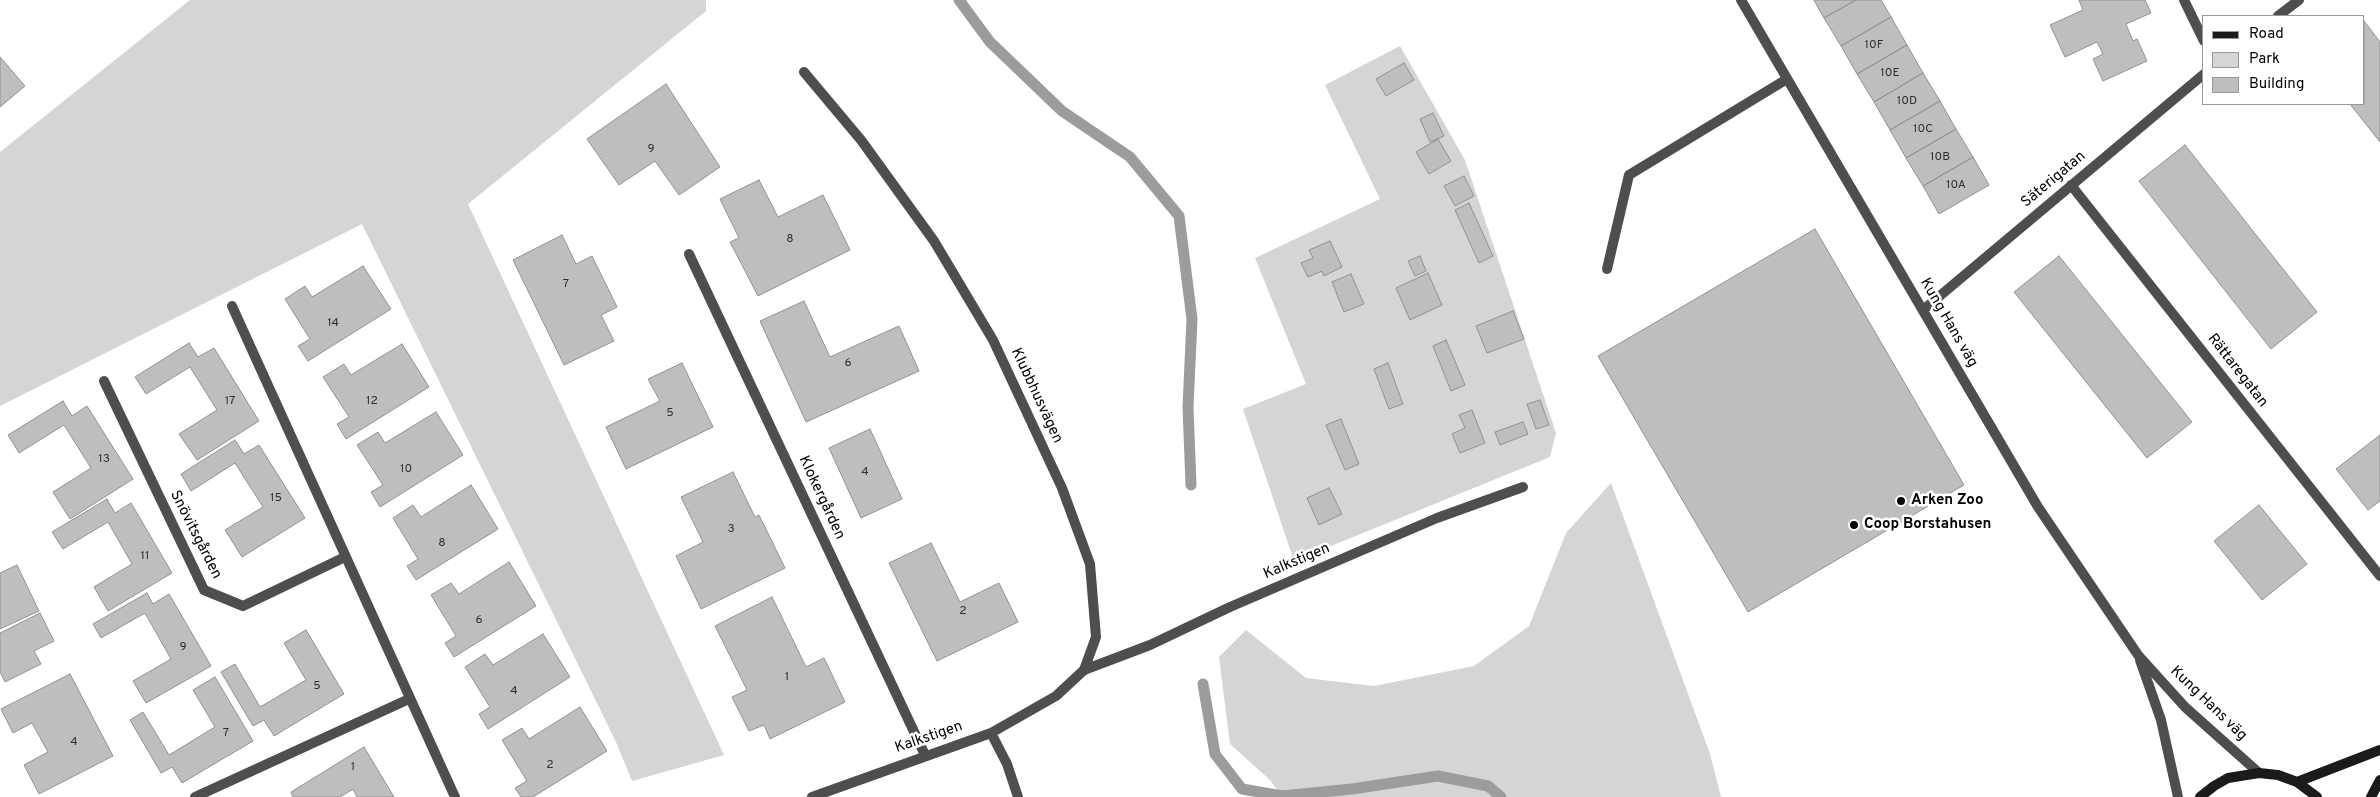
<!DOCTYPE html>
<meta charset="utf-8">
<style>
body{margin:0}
#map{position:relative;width:2380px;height:797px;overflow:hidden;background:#fff;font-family:Overpass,sans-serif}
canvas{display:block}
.legend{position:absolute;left:2202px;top:15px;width:162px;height:90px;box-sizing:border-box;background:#fff;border:1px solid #999;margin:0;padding:6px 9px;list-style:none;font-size:15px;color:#000}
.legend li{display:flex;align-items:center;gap:10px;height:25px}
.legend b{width:25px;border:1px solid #999}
</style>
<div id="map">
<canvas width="2380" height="797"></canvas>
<ul class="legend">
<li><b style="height:6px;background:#1b1b1b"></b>Road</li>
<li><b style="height:14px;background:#d5d5d5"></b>Park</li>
<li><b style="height:14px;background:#bebebe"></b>Building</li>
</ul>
</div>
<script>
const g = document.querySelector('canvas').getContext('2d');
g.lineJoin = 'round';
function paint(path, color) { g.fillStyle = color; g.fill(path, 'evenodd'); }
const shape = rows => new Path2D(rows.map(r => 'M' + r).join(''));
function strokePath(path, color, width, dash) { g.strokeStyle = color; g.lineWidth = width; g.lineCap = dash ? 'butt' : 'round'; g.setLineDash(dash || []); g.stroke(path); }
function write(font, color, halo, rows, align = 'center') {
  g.font = font + ' Overpass,sans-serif'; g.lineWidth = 5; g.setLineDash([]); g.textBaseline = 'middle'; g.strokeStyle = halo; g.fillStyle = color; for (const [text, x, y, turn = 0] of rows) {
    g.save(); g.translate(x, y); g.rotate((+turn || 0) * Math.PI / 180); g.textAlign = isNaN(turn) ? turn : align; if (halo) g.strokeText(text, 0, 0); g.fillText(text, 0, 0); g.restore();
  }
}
const green = shape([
 [190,0,706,0,706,11,468,204,724,755,632,781,616,742,362,224,0,406,0,152],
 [1400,46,1465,160,1556,433,1550,457,1294,561,1243,409,1306,384,1255,258,1380,199,1325,85],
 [1611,483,1710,754,1721,797,1282,797,1270,780,1230,744,1219,657,1246,630,1306,678,1374,686,1474,666,1529,626,1566,533]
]);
const stream = shape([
 [959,0,990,42,1062,111,1130,157,1179,216,1192,319,1188,407,1191,485],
 [1203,684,1215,754,1242,789,1282,796,1352,789,1438,776,1488,786,1501,797]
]);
const building = shape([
 [1814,0,1856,0,1824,18,1814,0],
 [1856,0,1881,0,1891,17,1841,46,1824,18,1856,0],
 [2079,0,2145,0,2151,13,2126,24,2133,41,2137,39,2147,61,2103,81,2093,59,2103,54,2097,42,2065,57,2050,25,2083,10,2079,0],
 [1891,17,1907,45,1857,74,1841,46,1891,17],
 [2364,21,2380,42,2380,142,2350,104,2364,104,2364,21],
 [1907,45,1923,73,1874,102,1857,74,1907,45],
 [0,57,25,86,0,107,0,57],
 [1404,63,1414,80,1386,96,1376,79,1404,63],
 [1923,73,1940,101,1890,130,1874,102,1923,73],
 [666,84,720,167,679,195,655,161,619,185,587,139,666,84],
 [1940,101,1956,129,1906,158,1890,130,1940,101],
 [1433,113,1444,136,1430,142,1420,119,1433,113],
 [1956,129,1973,157,1923,186,1906,158,1956,129],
 [1438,139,1451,161,1429,174,1416,152,1438,139],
 [2185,145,2317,312,2271,349,2139,181,2185,145],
 [1973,157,1989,185,1939,214,1923,186,1973,157],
 [1464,176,1474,196,1455,206,1444,186,1464,176],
 [759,180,778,217,823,195,850,250,758,296,730,242,739,238,720,199,759,180],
 [1469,203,1493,256,1479,263,1455,210,1469,203],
 [1815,229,1964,485,1748,612,1598,356,1815,229],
 [562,235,576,264,592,256,617,307,601,315,614,341,564,365,513,260,562,235],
 [1330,241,1342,267,1324,276,1322,271,1308,277,1301,263,1313,258,1309,250,1330,241],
 [1420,256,1426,271,1415,276,1408,261,1420,256],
 [2059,256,2192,422,2147,458,2014,292,2059,256],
 [363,266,391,309,308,361,298,346,310,339,285,299,305,286,312,297,363,266],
 [1428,273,1442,305,1410,320,1396,288,1428,273],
 [1351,274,1364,304,1344,312,1332,282,1351,274],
 [804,301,830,357,899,326,919,371,806,422,760,321,804,301],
 [1513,311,1524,339,1487,353,1476,326,1513,311],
 [1446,340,1465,385,1451,391,1433,346,1446,340],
 [189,343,198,357,214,348,259,421,197,460,179,434,217,410,190,367,146,394,135,377,189,343],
 [402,344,429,387,346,439,337,424,349,417,323,377,344,364,351,375,402,344],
 [682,363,713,427,626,469,606,427,660,401,648,379,682,363],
 [1388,363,1403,404,1389,409,1374,369,1388,363],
 [1540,400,1549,425,1536,429,1527,404,1540,400],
 [63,401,72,416,87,406,133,479,70,519,53,492,91,468,64,425,19,453,8,435,63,401],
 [1472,410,1485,443,1460,453,1452,434,1465,428,1459,415,1472,410],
 [436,412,463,455,380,507,371,492,383,485,357,445,378,432,385,443,436,412],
 [1341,419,1359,464,1345,470,1326,425,1341,419],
 [1523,422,1528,434,1500,445,1495,432,1523,422],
 [870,429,902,499,861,518,829,448,870,429],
 [2380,435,2380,501,2368,510,2336,469,2380,435],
 [235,440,244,454,259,445,305,518,242,557,225,530,263,507,235,463,191,491,181,474,235,440],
 [733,472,755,517,759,515,785,568,701,609,676,556,703,542,681,497,733,472],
 [471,485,498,529,416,580,407,566,418,559,393,518,413,505,421,517,471,485],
 [1329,488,1342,514,1319,525,1307,498,1329,488],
 [107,499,115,513,131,503,172,573,108,611,94,587,132,564,108,522,63,549,52,532,107,499],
 [2259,505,2307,564,2262,600,2214,541,2259,505],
 [931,543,960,602,999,583,1018,622,937,661,889,563,931,543],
 [509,562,536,606,454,657,445,643,456,636,431,595,451,583,459,594,509,562],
 [17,565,39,611,0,629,0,573,17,565],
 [147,593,153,604,169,594,211,666,146,703,133,681,171,659,145,613,101,638,93,624,147,593],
 [772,597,806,667,824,658,845,702,770,739,764,725,749,731,732,697,747,690,715,626,772,597],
 [40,613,54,641,34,651,41,664,5,682,0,672,0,633,40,613],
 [306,630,344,694,274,736,264,720,253,726,221,672,235,664,260,707,306,680,284,643,306,630],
 [543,634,570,677,488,729,479,714,490,707,465,667,485,654,493,665,543,634],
 [70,674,113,756,39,794,24,765,48,752,32,723,13,733,1,709,70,674],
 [215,677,253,741,182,783,172,767,161,773,130,720,143,712,169,755,215,727,193,690,215,677],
 [580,707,607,751,533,797,521,797,515,788,527,781,502,740,522,728,529,739,580,707],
 [364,747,394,797,357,797,353,789,340,797,293,797,291,792,364,747]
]);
const lane = shape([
 [1607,269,1629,175,1787,79],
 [1084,670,1150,645,1230,607,1437,518,1523,487]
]);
const street = shape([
 [1741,0,2038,507,2138,655,2185,707,2259,773],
 [2184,0,2204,41],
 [2278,16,2299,0],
 [804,72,861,140,934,241,993,340,1062,488,1090,564,1096,637,1084,670,1056,696,991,733],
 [2071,185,2380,576],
 [689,254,925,755],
 [232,306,455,797],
 [1923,310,2204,74],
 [104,381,204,590,243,606,345,557],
 [2140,660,2161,720,2178,797],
 [195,797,409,699],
 [812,797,991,733,1007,764,1018,797]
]);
const secondary = shape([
 [2297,782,2380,750],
 [2200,797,2214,786,2228,778,2259,773,2278,775,2297,782,2317,797],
 [2371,797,2380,780]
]);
const markers = [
 [1901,501,5,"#000"],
 [1854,525,5,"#000"]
];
const numberNames = [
 ["10F",1874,46],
 ["10E",1890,74],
 ["10D",1907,102],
 ["10C",1923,130],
 ["9",651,150],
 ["10B",1940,158],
 ["10A",1956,186],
 ["8",790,240],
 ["7",566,285],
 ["14",333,324],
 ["6",848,364],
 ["17",230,402],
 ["12",372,402],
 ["5",670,414],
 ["13",104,460],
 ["10",406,470],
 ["4",865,473],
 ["15",276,499],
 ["3",731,530],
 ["8",442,544],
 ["11",145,557],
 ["2",963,612],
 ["6",479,621],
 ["9",183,648],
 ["1",787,678],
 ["5",317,687],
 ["4",514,692],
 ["7",226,734],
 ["4",74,743],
 ["2",550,766],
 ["1",353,768]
];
const streetNames = [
 ["Säterigatan",2054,180,-40],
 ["Kung Hans väg",1948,323,60],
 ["Rättaregatan",2237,371,52],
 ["Klubbhusvägen",1036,396,65],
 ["Klokergården",821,498,65],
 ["Snövitsgården",195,535,63],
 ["Kalkstigen",1297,562,-23],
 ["Kung Hans väg",2208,704,44],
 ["Kalkstigen",929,738,-19]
];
const poiNames = [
 ["Arken Zoo",1911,501],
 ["Coop Borstahusen",1864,525]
];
paint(green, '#d5d5d5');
strokePath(stream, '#9c9c9c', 11);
paint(building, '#bebebe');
strokePath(building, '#929292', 1);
strokePath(lane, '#4e4e4e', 10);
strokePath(street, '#4e4e4e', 10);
strokePath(secondary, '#1b1b1b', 10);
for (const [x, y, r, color] of markers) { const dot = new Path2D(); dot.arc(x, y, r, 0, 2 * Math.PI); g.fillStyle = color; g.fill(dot); strokePath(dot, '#fff', 2); }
write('12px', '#303030', null, numberNames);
write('15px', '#000', '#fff', streetNames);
write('bold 15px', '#000', '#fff', poiNames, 'left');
</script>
